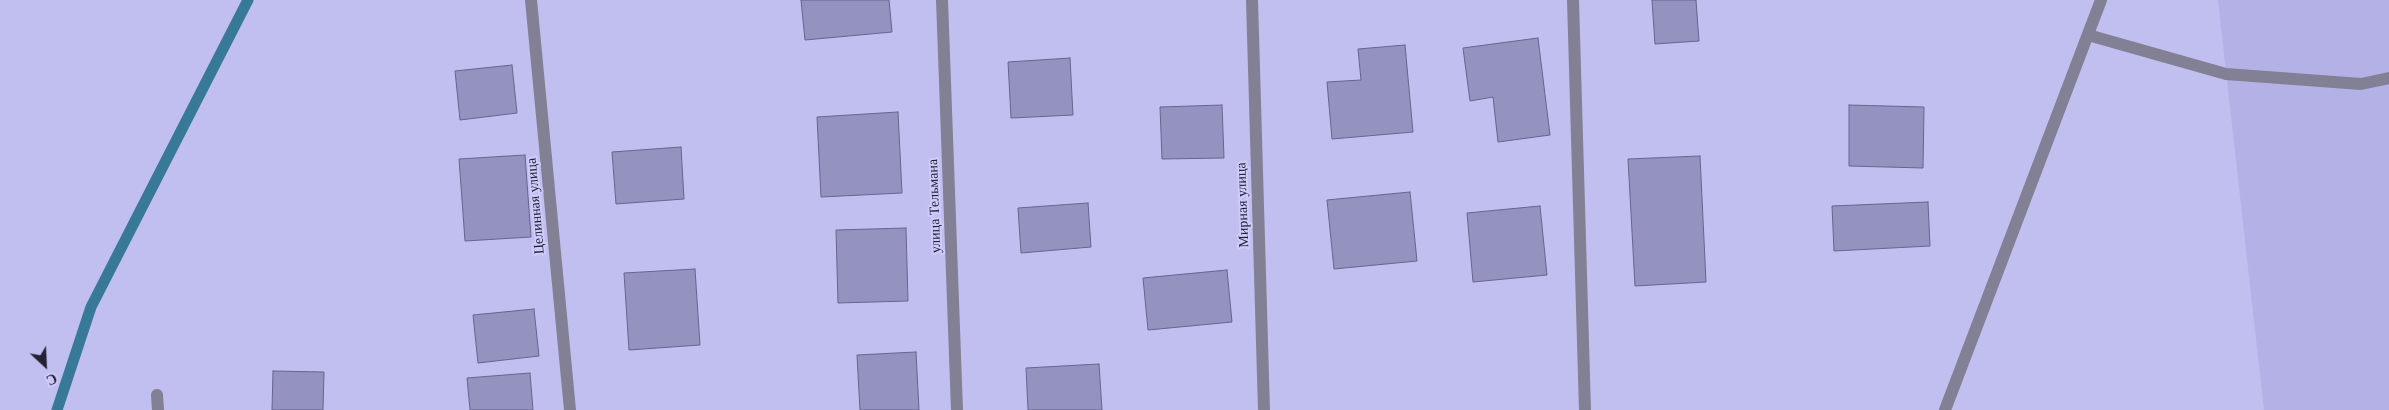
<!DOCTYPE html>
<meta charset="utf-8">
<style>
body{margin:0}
#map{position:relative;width:2389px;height:410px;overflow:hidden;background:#c1bfef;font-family:Georgia,serif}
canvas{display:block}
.north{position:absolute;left:20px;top:340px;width:50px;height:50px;-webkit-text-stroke:4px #ceccfc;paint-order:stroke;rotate:155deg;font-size:14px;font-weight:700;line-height:20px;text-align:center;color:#232133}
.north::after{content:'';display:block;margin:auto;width:18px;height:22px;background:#232133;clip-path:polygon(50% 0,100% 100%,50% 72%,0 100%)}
</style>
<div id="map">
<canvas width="2389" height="410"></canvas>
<div class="north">С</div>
</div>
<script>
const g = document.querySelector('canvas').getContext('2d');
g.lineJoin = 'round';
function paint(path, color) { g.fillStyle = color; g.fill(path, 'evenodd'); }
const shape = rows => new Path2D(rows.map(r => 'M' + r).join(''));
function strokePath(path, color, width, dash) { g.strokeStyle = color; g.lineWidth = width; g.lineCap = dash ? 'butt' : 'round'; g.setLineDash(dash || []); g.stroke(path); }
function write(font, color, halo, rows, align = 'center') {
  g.font = font + ' Georgia,serif'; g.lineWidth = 4; g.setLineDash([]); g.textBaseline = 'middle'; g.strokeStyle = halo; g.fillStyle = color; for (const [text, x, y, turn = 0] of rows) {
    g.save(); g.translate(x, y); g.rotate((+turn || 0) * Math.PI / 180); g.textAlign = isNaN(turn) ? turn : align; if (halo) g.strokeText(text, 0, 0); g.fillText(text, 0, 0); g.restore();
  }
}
const built = shape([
 [2218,0,2389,0,2389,410,2264,410]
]);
const stream = shape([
 [57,410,91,307,248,0]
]);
const building = shape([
 [801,0,889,0,892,32,805,40,801,0],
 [1652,0,1696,0,1699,41,1655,44,1652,0],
 [1538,38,1550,135,1498,142,1493,97,1470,101,1463,48,1538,38],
 [1405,45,1413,132,1332,139,1327,82,1361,80,1358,49,1405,45],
 [1070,58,1073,115,1011,118,1008,62,1070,58],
 [512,65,517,113,460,120,455,71,512,65],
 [1222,105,1224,158,1162,159,1160,107,1222,105],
 [1849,105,1924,107,1923,168,1849,166,1849,105],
 [898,112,902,193,821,197,817,117,898,112],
 [681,147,684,199,616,204,612,152,681,147],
 [525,155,531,237,465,241,459,159,525,155],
 [1700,156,1706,282,1635,286,1628,159,1700,156],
 [1410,192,1417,261,1334,269,1327,200,1410,192],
 [1928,202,1930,246,1834,251,1832,206,1928,202],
 [1088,203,1091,247,1021,253,1018,208,1088,203],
 [1540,206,1547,275,1473,282,1467,213,1540,206],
 [906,228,908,301,838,303,836,230,906,228],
 [695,269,700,345,629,350,624,273,695,269],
 [1227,270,1232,322,1148,330,1143,278,1227,270],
 [534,309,539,356,478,363,473,315,534,309],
 [916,352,919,410,860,410,857,355,916,352],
 [1099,364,1102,410,1028,410,1026,368,1099,364],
 [273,371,324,372,323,410,272,410,273,371],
 [530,373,533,410,470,410,467,378,530,373]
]);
const lane = shape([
 [2088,35,2226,74,2361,84,2389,78]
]);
const street = shape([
 [531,0,570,410],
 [942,0,957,410],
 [1252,0,1264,410],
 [1573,0,1585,410],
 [157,395,158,410],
 [1945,410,2101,0]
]);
const streetNames = [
 ["Мирная улица",1243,205,-92],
 ["Целинная улица",536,206,-95],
 ["улица Тельмана",935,206,-92]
];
paint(built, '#b4b1e7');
strokePath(stream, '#397998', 11);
paint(building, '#9492bf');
strokePath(building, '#67648e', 1);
strokePath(lane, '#818094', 12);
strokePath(street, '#818094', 12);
write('14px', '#232133', '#ceccfc', streetNames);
</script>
